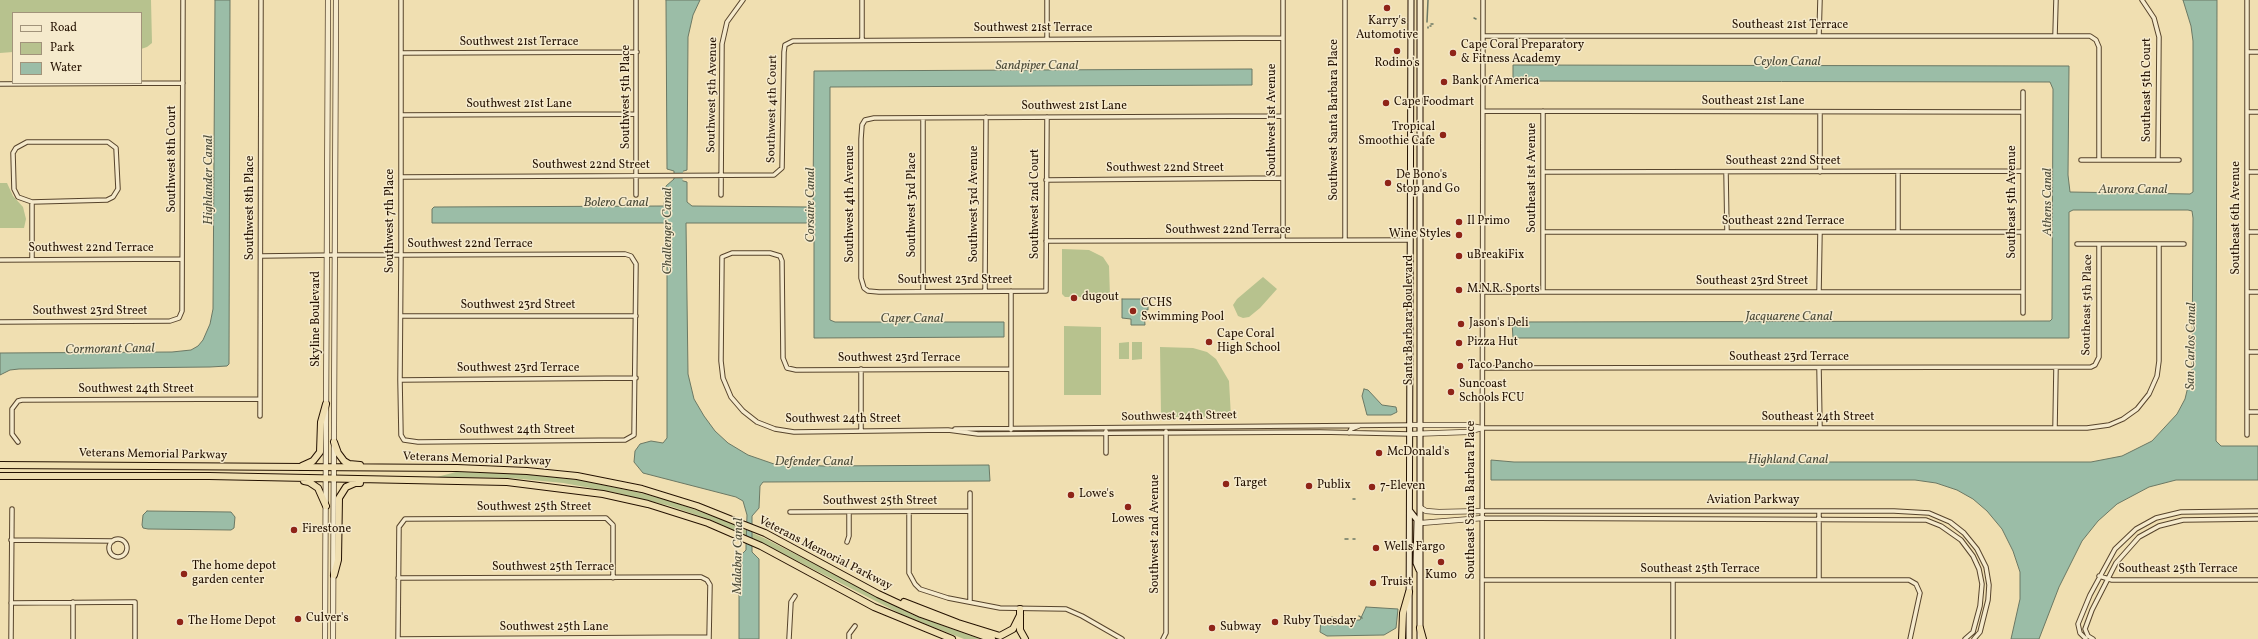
<!DOCTYPE html>
<style>
body{margin:0}
#map{position:relative;width:2258px;height:639px;overflow:hidden;background:#f0dfb1;font-family:Vollkorn,serif}
canvas{display:block}
.legend{position:absolute;left:12px;top:12px;width:130px;height:72px;box-sizing:border-box;background:#f5eacc;border:1px solid #a1937a;margin:0;padding:5px 7px;list-style:none;font-size:12px;color:#241100}
.legend li{display:flex;align-items:center;gap:8px;height:20px}
.legend b{width:20px;border:1px solid #a1937a}
</style>
<div id="map">
<canvas width="2258" height="639"></canvas>
<ul class="legend">
<li><b style="height:5px;background:#f5eacc"></b>Road</li>
<li><b style="height:11px;background:#b7c28e"></b>Park</li>
<li><b style="height:11px;background:#9bbda7"></b>Water</li>
</ul>
</div>
<script>
const g = document.querySelector('canvas').getContext('2d');
g.lineJoin = 'round';
function paint(path, color) { g.fillStyle = color; g.fill(path, 'evenodd'); }
const shape = rows => new Path2D(rows.map(r => 'M' + r).join(''));
function strokePath(path, color, width, dash) { g.strokeStyle = color; g.lineWidth = width; g.lineCap = dash ? 'butt' : 'round'; g.setLineDash(dash || []); g.stroke(path); }
function write(font, color, halo, rows, align = 'center') {
  g.font = font + ' Vollkorn,serif'; g.lineWidth = 3; g.setLineDash([]); g.textBaseline = 'middle'; g.strokeStyle = halo; g.fillStyle = color; for (const [text, x, y, turn = 0] of rows) {
    g.save(); g.translate(x, y); g.rotate((+turn || 0) * Math.PI / 180); g.textAlign = isNaN(turn) ? turn : align; if (halo) g.strokeText(text, 0, 0); g.fillText(text, 0, 0); g.restore();
  }
}
const green = shape([
 [0,0,151,0,152,43,147,47,141,49,141,13,13,13,13,52,0,53],
 [0,183,7,183,13,196,23,207,26,219,24,228,0,228],
 [1062,249,1089,250,1103,257,1109,266,1110,297,1065,297,1062,294],
 [1263,277,1277,289,1260,308,1249,317,1243,318,1238,316,1233,305,1237,299],
 [1064,326,1101,327,1101,395,1064,395],
 [1129,342,1129,359,1119,359,1119,343],
 [1142,342,1142,359,1132,360,1132,342],
 [1160,347,1193,348,1207,352,1216,359,1229,381,1231,417,1165,417,1161,413],
 [456,472,512,473,580,480,645,494,676,503,723,520,766,539,913,615,980,639,964,639,903,615,754,539,711,520,670,506,613,492,563,483,511,478,437,477]
]);
const water = shape([
 [215,0,230,0,229,364,227,366,210,367,19,369,10,370,0,375,0,353,172,352,191,350,198,346,203,340,210,324,213,309,215,0],
 [666,0,700,0,693,15,688,37,687,170,680,172,680,180,687,182,687,202,692,206,810,207,813,204,814,71,1252,69,1252,85,830,87,830,320,835,322,1004,322,1004,337,814,338,814,230,812,223,686,223,688,374,694,399,704,416,715,431,728,443,748,455,774,464,824,466,989,465,990,481,763,482,760,486,759,508,752,516,752,552,759,559,759,639,739,639,739,557,746,550,746,546,747,515,743,501,736,497,643,473,634,462,635,451,640,444,651,441,663,443,667,438,667,244,665,223,432,223,432,209,434,207,664,206,666,186,674,179,674,171,667,169,666,0],
 [2183,0,2217,0,2216,441,2221,446,2258,446,2258,480,2176,480,2149,487,2117,504,2098,521,2082,541,2059,587,2039,639,2011,639,2020,599,2020,572,2013,551,2002,529,1987,511,1973,499,1957,490,1936,483,1915,480,1491,480,1491,460,1514,462,2091,462,2122,456,2152,441,2177,414,2185,399,2192,370,2193,218,2192,211,2188,210,2073,210,2069,212,2069,338,1513,338,1512,322,2050,321,2052,319,2052,312,2053,89,2050,82,1513,81,1513,65,2069,66,2068,175,2070,192,2190,194,2193,192,2193,41,2191,26,2183,0],
 [1122,299,1144,299,1144,304,1148,305,1148,310,1144,310,1145,325,1131,325,1131,319,1122,318,1122,299],
 [1364,389,1368,390,1382,405,1396,407,1397,412,1391,415,1367,415,1362,396,1364,389],
 [147,511,231,512,235,517,234,528,231,530,148,529,143,528,142,525,143,515,147,511],
 [1366,607,1398,609,1396,628,1384,635,1327,636,1320,632,1321,620,1360,620,1366,607]
]);
const stream = shape([
 [1474,18,1476,19],
 [1427,22,1428,0],
 [1431,24,1433,24],
 [1430,26,1431,26],
 [1428,28,1428,27],
 [1353,499,1355,499],
 [1345,539,1348,539],
 [1353,539,1355,539],
 [1359,616,1362,618],
 [1332,620,1332,617]
]);
const canal = shape([
 [680,186,681,166]
]);
const minor = shape([
 [636,0,636,195],
 [2142,0,2154,18,2159,37,2158,159],
 [1483,36,2090,36,2096,40,2099,47,2099,160],
 [1819,36,1820,0],
 [2055,36,2056,0],
 [1047,39,1047,0],
 [862,40,862,0],
 [2247,52,2258,52],
 [401,53,637,52],
 [0,84,183,83],
 [2023,92,2023,313],
 [1483,111,2023,112],
 [1820,112,1820,172],
 [2247,112,2258,112],
 [401,115,636,114],
 [1047,117,1046,291,879,292,868,291,864,288,861,278,861,139,862,125,865,120,874,118,1283,116],
 [2081,160,2179,160],
 [1543,172,2023,171],
 [1726,172,1727,232],
 [2247,172,2258,172],
 [401,177,774,175,782,168,784,52,785,45,793,41,1283,38],
 [1046,180,1283,178],
 [721,195,722,44,727,22,743,0],
 [32,202,107,200,113,197,118,189,116,148,108,142,27,142,16,148,13,153,14,189,18,197,32,202,32,260],
 [1543,232,2023,232],
 [1898,232,1898,172],
 [2247,232,2258,232],
 [1283,240,1283,0],
 [1345,240,1345,0],
 [1046,241,1410,240],
 [2077,244,2184,244],
 [261,256,338,255,401,255,625,254,631,256,636,264,634,435,625,440,418,442,404,440,401,435,400,380,401,255,401,0],
 [0,260,182,259],
 [923,291,923,118],
 [985,291,986,117],
 [1011,291,1011,430],
 [1482,292,2023,292],
 [1543,292,1543,111],
 [1819,292,1820,232],
 [2247,292,2258,292],
 [401,316,636,316],
 [0,322,170,321,179,318,182,311,183,0],
 [2247,352,2258,352],
 [1482,368,2091,367,2095,365,2099,357,2099,244],
 [1819,368,1820,428],
 [861,369,861,431],
 [1011,369,796,370,787,368,783,358,782,261,780,256,770,253,732,253,722,257,721,361,723,378,731,397,743,411,757,422,775,429,794,432,948,430,978,434,1320,432,1410,434],
 [400,380,636,378],
 [2247,412,2258,412],
 [260,416,261,0],
 [1482,428,2087,428,2109,425,2123,419,2137,409,2149,394,2157,376,2159,361,2159,244],
 [2055,428,2056,368],
 [955,429,1410,425],
 [1349,433,1351,429,1359,426],
 [2247,435,2247,0],
 [18,442,12,434,12,409,18,401,22,400,260,399],
 [1106,453,1106,431],
 [1483,511,1894,511,1929,513,1950,522,1964,533,1977,549,1986,567,1989,585,1988,600,1980,632,1974,639],
 [790,512,970,511],
 [909,512,909,573,915,584,920,589,948,598,1000,608,1066,609,1082,616,1122,639],
 [1483,518,1926,520,1941,526,1961,540,1973,556,1979,569,1982,584,1980,606,1973,632,1965,639],
 '109 548a9 9 0 1 1 18 0a9 9 0 1 1-18 0Z',
 [11,540,113,541],
 [847,542,849,536,849,512],
 [2099,576,2112,580,2258,580],
 [398,578,701,577,707,580,710,585,709,639],
 [1482,580,1909,580,1916,584,1920,593,1910,639],
 [1819,580,1819,512],
 [970,602,970,493],
 [11,603,135,602,135,639],
 [11,639,12,509],
 [73,639,73,602],
 [398,639,399,527,405,519,606,518,613,525,613,578],
 [398,639,709,637],
 [789,639,791,602,795,596],
 [849,639,849,634,855,626],
 [1163,639,1166,633,1166,431],
 [1482,639,1483,0],
 [1673,639,1673,580],
 [2086,639,2080,633,2078,624,2090,595,2115,549,2136,529,2156,518,2181,512,2258,511],
 [2093,639,2088,636,2085,629,2092,610,2116,563,2139,537,2159,526,2183,520,2258,519]
]);
const tertiary = shape([
 [1410,425,1467,425,1481,428],
 [1410,434,1467,432,1482,428],
 [1421,508,1426,511,1439,512,1483,511],
 [1421,523,1483,518],
 [325,639,328,0],
 [333,639,336,0]
]);
const secondary = shape([
 [1410,511,1417,520,1416,563,1419,570],
 [1409,639,1411,0],
 [1420,639,1420,0]
]);
const trunk = shape([
 [334,442,338,453,344,461,349,464,360,465],
 [0,465,457,468,527,471,577,476,642,489,697,506,742,524,765,533,878,594,921,614,992,639],
 [302,466,313,461,320,452,321,422,326,404],
 [0,476,209,476,507,482,603,494,648,504,708,523,761,546,874,607,952,639],
 [304,481,309,482,318,488,326,506],
 [334,575,338,560,339,498,346,487,355,483,360,483],
 [904,602,958,623,1000,636,1013,629,1020,615],
 [1020,609,1020,630,1025,639],
 [1420,628,1423,639],
 [1402,639,1403,613,1409,592]
]);
const markers = [
 [1387,8,4,"#8f2418"],
 [1397,51,4,"#8f2418"],
 [1453,53,4,"#8f2418"],
 [1444,82,4,"#8f2418"],
 [1386,103,4,"#8f2418"],
 [1443,135,4,"#8f2418"],
 [1388,183,4,"#8f2418"],
 [1459,222,4,"#8f2418"],
 [1459,235,4,"#8f2418"],
 [1459,256,4,"#8f2418"],
 [1459,290,4,"#8f2418"],
 [1074,298,4,"#8f2418"],
 [1133,311,4,"#8f2418"],
 [1461,324,4,"#8f2418"],
 [1209,342,4,"#8f2418"],
 [1459,343,4,"#8f2418"],
 [1460,366,4,"#8f2418"],
 [1451,392,4,"#8f2418"],
 [1379,453,4,"#8f2418"],
 [1226,484,4,"#8f2418"],
 [1309,486,4,"#8f2418"],
 [1372,487,4,"#8f2418"],
 [1071,495,4,"#8f2418"],
 [1128,507,4,"#8f2418"],
 [294,530,4,"#8f2418"],
 [1376,548,4,"#8f2418"],
 [1441,562,4,"#8f2418"],
 [184,574,4,"#8f2418"],
 [1373,583,4,"#8f2418"],
 [298,619,4,"#8f2418"],
 [180,622,4,"#8f2418"],
 [1275,622,4,"#8f2418"],
 [1212,628,4,"#8f2418"]
];
const poiNames = [
 ["Karry's",1387,22,"center"],
 ["Automotive",1387,36,"center"],
 ["Cape Coral Preparatory",1461,46],
 ["& Fitness Academy",1461,60],
 ["Rodino's",1397,64,"center"],
 ["Bank of America",1452,82],
 ["Cape Foodmart",1394,103],
 ["Tropical",1435,128,"right"],
 ["Smoothie Cafe",1435,142,"right"],
 ["De Bono's",1396,176],
 ["Stop and Go",1396,190],
 ["Il Primo",1467,222],
 ["Wine Styles",1451,235,"right"],
 ["uBreakiFix",1467,256],
 ["M.N.R. Sports",1467,290],
 ["dugout",1082,298],
 ["CCHS",1141,304],
 ["Swimming Pool",1141,318],
 ["Jason's Deli",1469,324],
 ["Cape Coral",1217,335],
 ["High School",1217,349],
 ["Pizza Hut",1467,343],
 ["Taco Pancho",1468,366],
 ["Suncoast",1459,385],
 ["Schools FCU",1459,399],
 ["McDonald's",1387,453],
 ["Target",1234,484],
 ["Publix",1317,486],
 ["7-Eleven",1380,487],
 ["Lowe's",1079,495],
 ["Lowes",1128,520,"center"],
 ["Firestone",302,530],
 ["Wells Fargo",1384,548],
 ["The home depot",192,567],
 ["garden center",192,581],
 ["Kumo",1441,576,"center"],
 ["Truist",1381,583],
 ["Culver's",306,619],
 ["The Home Depot",188,622],
 ["Ruby Tuesday",1283,622],
 ["Subway",1220,628]
];
const streetNames = [
 ["Southeast 21st Terrace",1790,26],
 ["Southwest 21st Terrace",1033,29],
 ["Southwest 21st Terrace",519,43],
 ["Southeast 5th Court",2148,90,-90],
 ["Southwest 5th Avenue",713,95,-89],
 ["Southwest 5th Place",627,97,-90],
 ["Southeast 21st Lane",1753,102],
 ["Southwest 21st Lane",519,105],
 ["Southwest 21st Lane",1074,107],
 ["Southwest 4th Court",773,109,-89],
 ["Southwest 1st Avenue",1273,120,-90],
 ["Southwest Santa Barbara Place",1335,120,-90],
 ["Southwest 8th Court",173,159,-90],
 ["Southeast 22nd Street",1783,162],
 ["Southwest 22nd Street",591,166],
 ["Southwest 22nd Street",1165,169],
 ["Southeast 1st Avenue",1533,178,-90],
 ["Southeast 5th Avenue",2013,202,-90],
 ["Southwest 4th Avenue",851,204,-90],
 ["Southwest 3rd Avenue",975,204,-90],
 ["Southwest 2nd Court",1036,204,-90],
 ["Southwest 3rd Place",913,205,-90],
 ["Southwest 8th Place",251,208,-90],
 ["Southeast 6th Avenue",2237,218,-90],
 ["Southwest 7th Place",391,221,-90],
 ["Southeast 22nd Terrace",1783,222],
 ["Southwest 22nd Terrace",1228,231],
 ["Southwest 22nd Terrace",470,245],
 ["Southwest 22nd Terrace",91,249],
 ["Southwest 23rd Street",955,281],
 ["Southeast 23rd Street",1752,282],
 ["Southeast 5th Place",2088,305,-89],
 ["Southwest 23rd Street",518,306],
 ["Southwest 23rd Street",90,312],
 ["Skyline Boulevard",317,319,-90],
 ["Santa Barbara Boulevard",1410,320,-90],
 ["Southeast 23rd Terrace",1789,358],
 ["Southwest 23rd Terrace",899,359],
 ["Southwest 23rd Terrace",518,369],
 ["Southwest 24th Street",136,390],
 ["Southwest 24th Street",1179,417,-1],
 ["Southeast 24th Street",1818,418],
 ["Southwest 24th Street",843,420],
 ["Southwest 24th Street",517,431],
 ["Veterans Memorial Parkway",153,455,1],
 ["Veterans Memorial Parkway",477,460,2],
 ["Southeast Santa Barbara Place",1472,500,-90],
 ["Aviation Parkway",1753,501],
 ["Southwest 25th Street",880,502],
 ["Southwest 25th Street",534,508],
 ["Southwest 2nd Avenue",1156,534,-90],
 ["Veterans Memorial Parkway",825,554,27],
 ["Southwest 25th Terrace",553,568],
 ["Southeast 25th Terrace",1700,570],
 ["Southeast 25th Terrace",2178,570],
 ["Southwest 25th Lane",554,628]
];
const waterNames = [
 ["Ceylon Canal",1787,63],
 ["Sandpiper Canal",1037,67],
 ["Highlander Canal",210,180,-90],
 ["Aurora Canal",2133,191],
 ["Athens Canal",2049,202,-90],
 ["Bolero Canal",616,204],
 ["Corsaire Canal",812,205,-90],
 ["Challenger Canal",669,231,-90],
 ["Jacquarene Canal",1789,318],
 ["Caper Canal",912,320],
 ["San Carlos Canal",2192,346,-89],
 ["Cormorant Canal",110,350,-1],
 ["Highland Canal",1788,461],
 ["Defender Canal",814,463],
 ["Malabar Canal",739,556,-89]
];
paint(green, '#b7c28e');
paint(water, '#9bbda7');
strokePath(water, '#6b7864', 1);
strokePath(stream, '#6b7864', 1.5);
strokePath(canal, '#9bbda7', 4.5);
strokePath(minor, '#57442c', 5.5);
strokePath(tertiary, '#57442c', 6);
strokePath(secondary, '#241100', 7);
strokePath(trunk, '#241100', 8);
strokePath(minor, '#f5eacc', 3.5);
strokePath(tertiary, '#f5eacc', 4.5);
strokePath(secondary, '#f5eacc', 5);
strokePath(trunk, '#f0dfb1', 6);
for (const [x, y, r, color] of markers) { const dot = new Path2D(); dot.arc(x, y, r, 0, 2 * Math.PI); g.fillStyle = color; g.fill(dot); strokePath(dot, '#f5eacc', 1.5); }
write('12px', '#241100', '#f5eacc', poiNames, 'left');
write('12px', '#241100', '#f5eacc', streetNames);
write('italic 13px', '#4e4d3a', '#f5eacc', waterNames);
</script>
